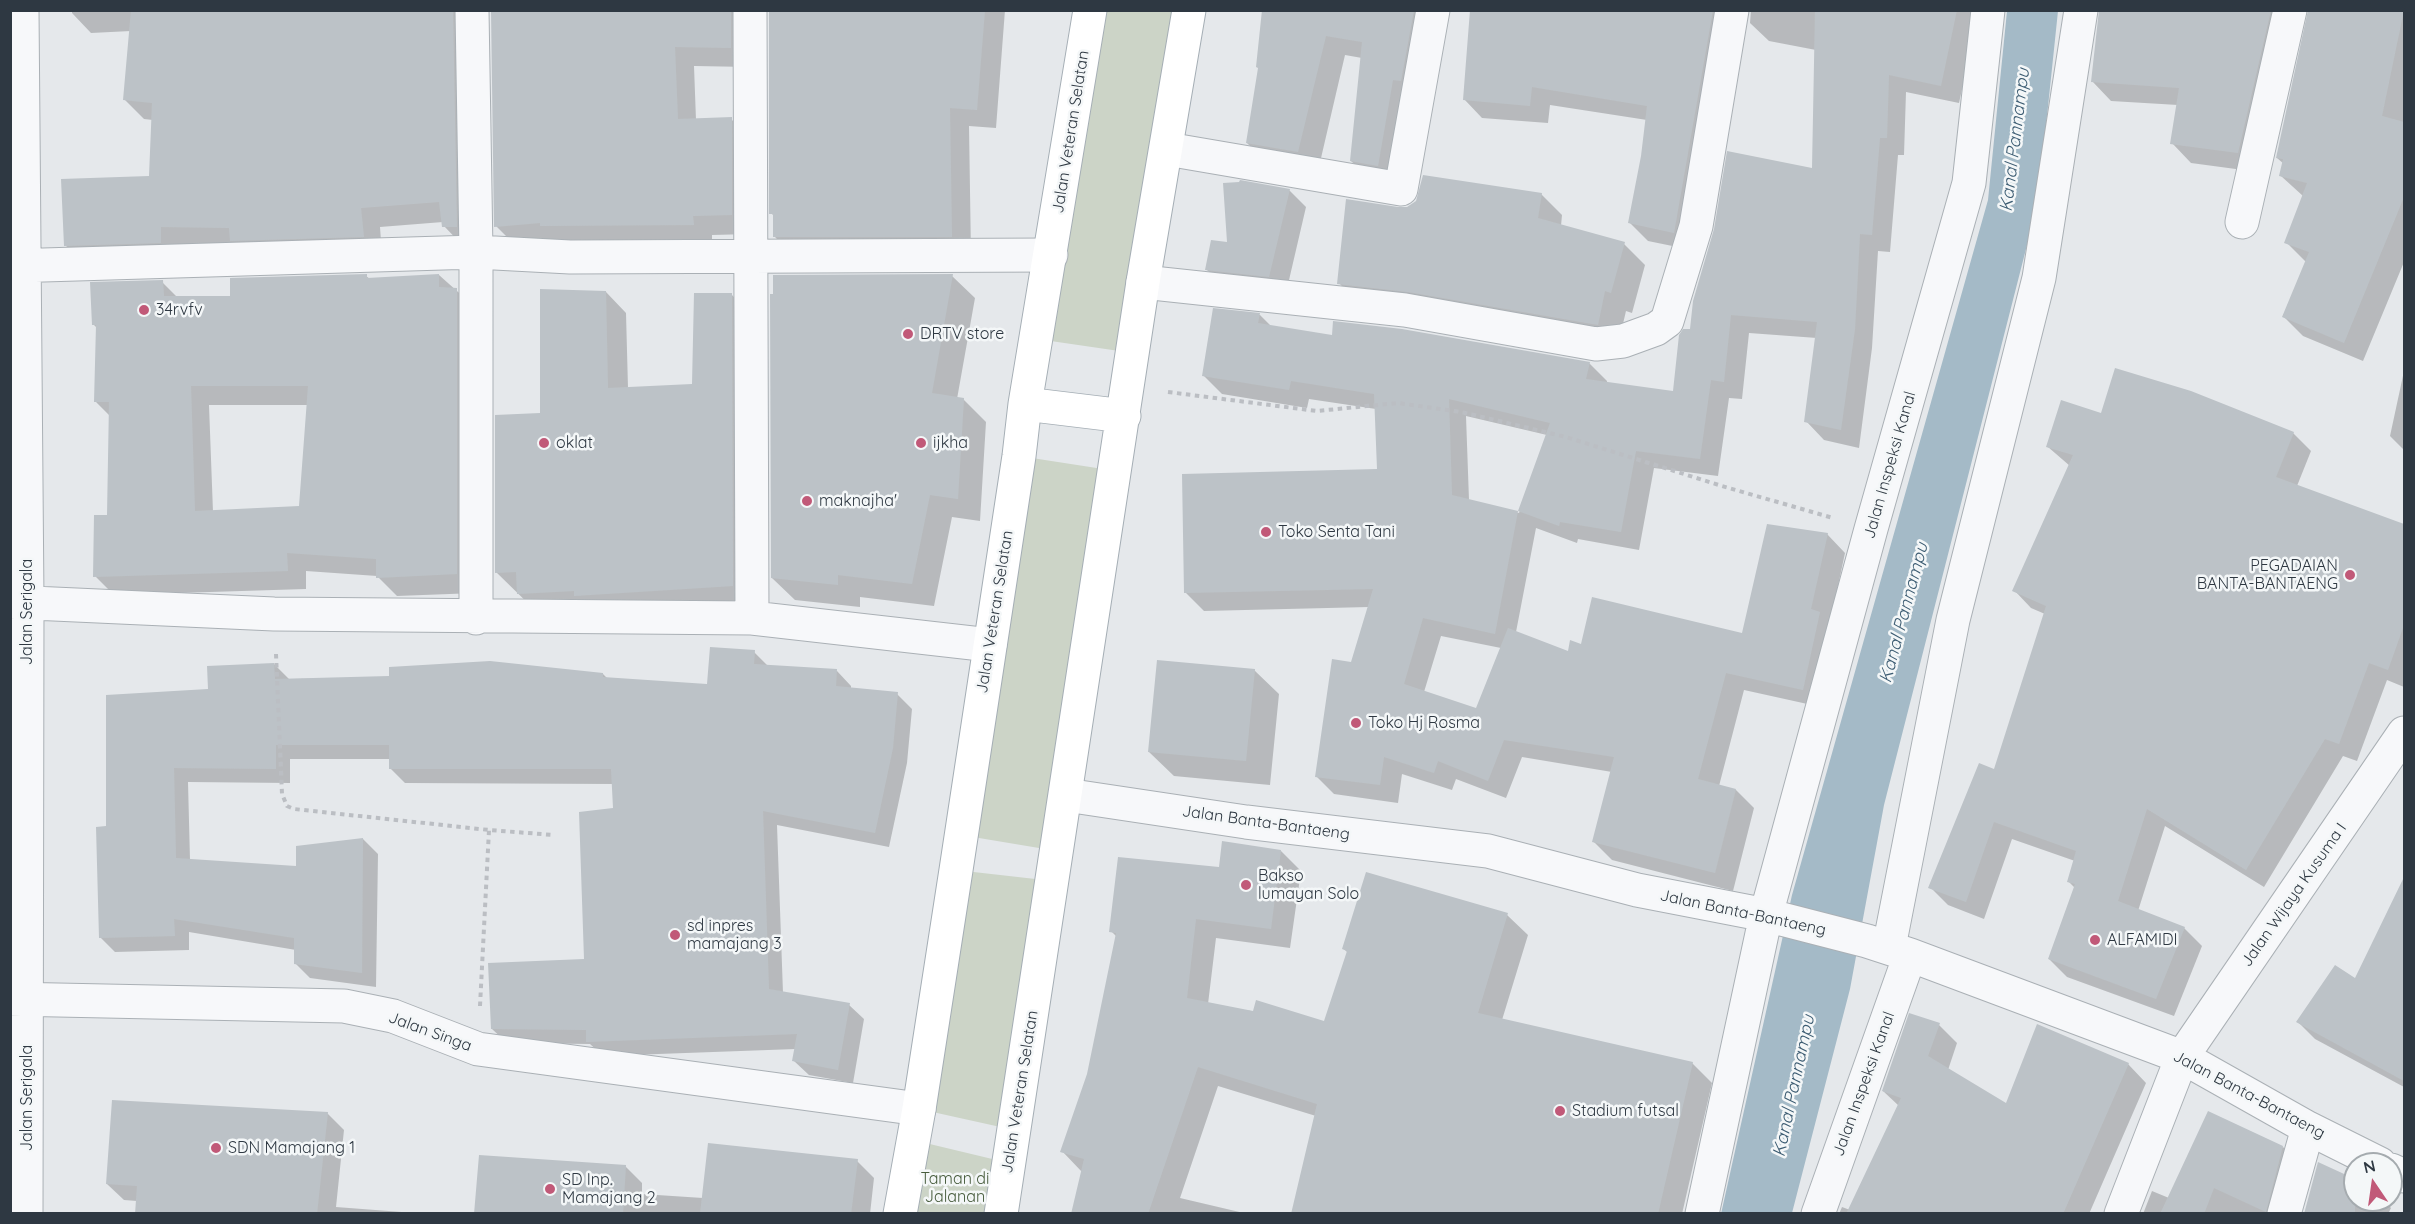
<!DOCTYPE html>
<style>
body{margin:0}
#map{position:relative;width:2415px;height:1224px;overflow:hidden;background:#e5e8eb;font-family:Quicksand,sans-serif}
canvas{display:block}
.frame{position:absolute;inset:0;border:12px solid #2e3842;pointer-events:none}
.north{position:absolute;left:2343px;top:1152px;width:60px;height:60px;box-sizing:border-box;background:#f4f7f8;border:2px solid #a5abaf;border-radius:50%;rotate:347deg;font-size:16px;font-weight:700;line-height:24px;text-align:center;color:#2e3842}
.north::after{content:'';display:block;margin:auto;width:21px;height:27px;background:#c15978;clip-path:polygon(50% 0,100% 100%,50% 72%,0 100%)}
</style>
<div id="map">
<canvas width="2415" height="1224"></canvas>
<div class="frame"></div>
<div class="north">N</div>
</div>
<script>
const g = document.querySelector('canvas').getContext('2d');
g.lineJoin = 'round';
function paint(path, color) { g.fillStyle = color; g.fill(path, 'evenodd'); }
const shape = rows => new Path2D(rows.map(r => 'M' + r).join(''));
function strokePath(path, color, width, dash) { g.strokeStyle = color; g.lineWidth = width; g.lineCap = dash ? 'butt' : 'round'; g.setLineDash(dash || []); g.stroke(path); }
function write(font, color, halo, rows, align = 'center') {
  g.font = font + ' Quicksand,sans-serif'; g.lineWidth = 5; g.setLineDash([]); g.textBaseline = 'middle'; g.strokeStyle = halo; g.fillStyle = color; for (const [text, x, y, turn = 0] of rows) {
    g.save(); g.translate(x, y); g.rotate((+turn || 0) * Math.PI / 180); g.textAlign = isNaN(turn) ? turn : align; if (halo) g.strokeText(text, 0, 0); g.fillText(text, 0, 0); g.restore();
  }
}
const green = shape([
 [1090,11,1189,11,1133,353,1037,339],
 [1019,456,1116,471,1057,851,961,835],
 [956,870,1053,881,1014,1130,919,1109],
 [913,1140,1009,1163,1001,1213,900,1214]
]);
const water = shape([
 [2007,11,2058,11,2038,202,1884,805,1850,989,1792,1213,1721,1214,1792,895,1988,200]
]);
const shadow = shape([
 [72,10,490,10,481,13,463,246,444,226,443,222,380,227,382,255,85,264,65,245,150,177,153,120,144,119,125,100,131,31,91,33,72,13],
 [492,10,768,10,760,13,750,67,694,66,696,120,731,119,750,138,751,234,712,235,712,244,515,245,496,226],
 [770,10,1005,10,996,128,969,126,971,255,794,256,775,237,775,217,771,213],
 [1263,10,1440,10,1397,185,1371,180,1351,161,1362,58,1345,55,1318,171,1267,163,1247,143,1259,69],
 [1471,10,1744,10,1692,250,1648,241,1630,223,1643,157,1647,120,1550,105,1548,123,1482,118,1464,99],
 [1751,10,1983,10,1974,34,1959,103,1906,92,1904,155,1898,155,1890,252,1878,251,1872,348,1859,448,1824,440,1806,421,1817,338,1749,333,1742,399,1729,398,1718,476,1654,468,1639,550,1578,539,1577,543,1536,528,1516,632,1569,653,1582,645,1743,635,1827,534,1845,553,1830,623,1821,707,1744,690,1719,786,1736,790,1754,808,1733,891,1612,860,1594,842,1612,772,1522,757,1506,798,1456,779,1452,790,1402,774,1398,803,1334,794,1316,776,1369,607,1204,611,1185,592,1378,471,1376,409,1309,399,1307,408,1222,394,1204,376,1214,310,1260,315,1271,326,1333,337,1589,363,1607,381,1607,384,1675,392,1691,331,1813,170,1816,50,1769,41,1750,23],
 [1466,416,1547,435,1519,513,1469,500],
 [1441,636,1501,648,1477,710,1424,692],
 [2101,10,2404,10,2404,262,2363,361,2303,336,2283,316,2306,262,2286,242,2303,196,2281,176,2284,164,2277,158,2310,11,2304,11,2258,172,2191,163,2172,143,2178,105,2111,101,2092,81],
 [1289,190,1306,207,1286,293,1223,286,1206,269,1228,244],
 [1541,194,1562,215,1561,226,1624,244,1645,265,1632,313,1626,311,1618,345,1360,305,1339,283,1398,209],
 [439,275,476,308,476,593,397,596,377,576,306,571,306,589,114,595,95,576,109,516,110,416,96,402,98,329,94,325,162,282,178,298,231,297,366,276,370,279],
 [209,405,308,405,300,508,213,512],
 [952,276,975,298,957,399,963,399,986,422,980,521,952,517,934,606,860,597,860,607,795,600,772,578],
 [606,292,626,313,628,388,694,386,732,295,752,316,753,606,539,614,496,572,542,414],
 [2404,371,2404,450,2390,436],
 [2102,415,2293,433,2311,451,2297,486,2404,526,2404,687,2387,680,2357,761,2343,756,2264,887,2165,826,2138,911,2184,928,2202,946,2174,1016,2067,977,2049,959,2075,888,2068,881,2075,861,2012,839,1984,919,1948,905,1930,887,1995,771,2045,614,2031,608,2014,590,2070,466,2048,447],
 [754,652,769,667,837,671,851,686,851,689,897,694,912,709,907,763,889,847,777,825,783,993,849,1005,864,1019,853,1083,809,1075,794,1061,796,1049,603,1056,590,1044,507,1043,492,1029,585,961,614,810,613,784,405,783,390,768,390,759,290,759,290,783,188,782,190,860,297,867,363,839,378,854,376,987,310,978,295,963,296,950,189,932,189,950,115,952,100,937,107,828,209,690,274,664,289,679,603,674,608,679,709,686],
 [1254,670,1279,694,1270,785,1174,776,1149,752],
 [1281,851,1301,871,1290,948,1216,938,1208,1004,1325,1023,1348,953,1344,949,1507,915,1528,935,1502,1020,1692,1063,1712,1083,1682,1214,1340,1214,1316,1116,1218,1086,1180,1198,1248,1214,1073,1214,1082,1172,1062,1151,1088,1074,1117,937,1111,931,1220,869],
 [2402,886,2404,887,2404,1087,2315,1039,2298,1022,2355,980],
 [1939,1025,1957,1043,1948,1070,2007,1105,2128,1064,2146,1083,2089,1214,1839,1214,1842,1207,1850,1210,1899,1106,1883,1091],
 [327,1113,344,1130,336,1207,428,1214,137,1214,137,1201,124,1200,107,1184],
 [2283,1147,2301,1166,2288,1214,2143,1214,2152,1191,2169,1198],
 [857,1161,874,1178,870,1214,476,1214,625,1166,642,1183,642,1194,703,1198],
 [2355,1181,2355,1200,2383,1200,2391,1208,2388,1214,2305,1214]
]);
const building = shape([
 [131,10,453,10,457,227,442,227,439,202,361,208,364,237,230,241,229,228,161,227,161,243,64,246,61,179,149,176,152,103,123,100],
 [491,10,731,10,731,48,675,47,678,119,732,117,732,215,693,216,694,225,540,226,540,223,494,227],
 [769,10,985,10,977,110,950,108,952,237,773,237,773,214,769,214],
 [1262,10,1414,10,1401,81,1393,80,1378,166,1350,161,1362,42,1326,36,1298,152,1246,143,1258,68,1256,67],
 [1470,10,1713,10,1674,233,1628,223,1641,156,1647,106,1532,87,1530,106,1463,100],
 [1815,10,1957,10,1941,86,1889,75,1887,138,1880,138,1872,235,1860,234,1855,329,1841,430,1804,422,1817,322,1731,315,1724,382,1711,380,1700,459,1636,451,1621,532,1560,522,1559,526,1518,511,1495,634,1423,618,1404,684,1476,708,1508,628,1568,651,1570,640,1581,644,1592,597,1742,633,1767,524,1828,533,1811,609,1820,612,1803,690,1726,673,1698,779,1736,789,1715,873,1592,842,1614,757,1504,740,1488,781,1438,761,1434,773,1384,757,1380,785,1315,777,1332,659,1351,662,1373,589,1184,593,1182,474,1377,469,1374,394,1291,381,1289,390,1202,376,1213,308,1260,313,1258,323,1332,335,1333,321,1402,329,1590,362,1586,379,1673,391,1679,335,1683,329,1690,329,1693,301,1714,229,1727,151,1812,168],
 [1449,399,1550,423,1518,511,1452,495],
 [2099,10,2271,10,2238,153,2170,144,2179,88,2091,82],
 [2308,10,2404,10,2382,116,2404,122,2404,197,2344,343,2282,317,2309,252,2284,243,2307,183,2279,176,2283,159,2276,158],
 [1423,175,1542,193,1538,218,1625,242,1611,293,1605,291,1598,325,1408,292,1337,284,1346,199,1398,207,1407,207,1416,201],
 [1240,180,1290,189,1269,277,1205,270,1211,240,1227,242,1223,183,1239,182],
 [367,274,367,278,439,274,439,287,457,288,457,574,376,578,376,559,287,553,288,571,93,577,94,515,107,515,109,402,94,402,96,325,92,325,90,282,163,280,164,296,230,296,230,278],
 [191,386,308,386,299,506,195,511],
 [953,274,932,393,964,398,958,499,930,495,912,584,838,575,838,585,771,578,770,294,773,294,773,275],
 [540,289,606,291,608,388,692,384,694,293,732,293,733,586,574,596,574,591,517,594,516,572,495,573,495,415,540,413],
 [2115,368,2191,391,2294,432,2276,477,2404,524,2404,625,2388,670,2369,663,2339,744,2325,739,2246,870,2147,809,2118,901,2185,927,2156,999,2048,959,2075,884,2067,882,2076,851,1994,822,1966,902,1928,888,1979,763,1994,769,2046,606,2012,591,2073,455,2046,447,2061,400,2101,413],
 [710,647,755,650,754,664,837,669,836,686,898,692,893,748,875,833,763,811,769,989,850,1003,838,1070,792,1061,797,1034,586,1042,586,1030,491,1029,488,963,584,959,579,812,613,808,611,769,389,769,389,745,276,745,276,769,174,768,176,858,296,866,296,846,363,838,362,973,294,964,294,938,174,919,175,936,99,938,96,827,106,826,106,695,208,689,207,666,274,663,275,679,389,676,389,667,490,661,603,673,603,677,707,684],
 [1157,660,1255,669,1246,761,1148,752],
 [1222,841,1281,850,1271,929,1196,919,1187,998,1253,1011,1256,1000,1324,1021,1347,951,1342,949,1366,872,1508,913,1478,1013,1693,1062,1658,1214,1291,1214,1317,1104,1198,1067,1148,1214,1071,1214,1084,1159,1060,1152,1087,1074,1116,933,1109,932,1118,857,1219,867],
 [2404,877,2404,1081,2296,1022,2335,965,2355,978],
 [1909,1013,1940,1023,1928,1056,2006,1103,2037,1024,2129,1063,2063,1214,1846,1214,1901,1098,1882,1091],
 [112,1100,328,1112,317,1214,135,1214,137,1186,106,1184],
 [2208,1111,2283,1146,2266,1212,2214,1188,2204,1214,2160,1214],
 [708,1143,858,1159,851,1214,700,1214],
 [479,1155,626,1165,623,1214,474,1214],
 [2318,1162,2355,1179,2355,1214,2304,1214]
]);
const path = shape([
 [1168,392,1317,411,1398,403,1461,412,1566,437,1722,486,1833,518],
 [276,654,282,794,287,806,294,809,489,830,554,835],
 [480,1006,489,830]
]);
const minor = shape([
 [22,10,27,601,26,1214],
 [472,10,476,252,476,618],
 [750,10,752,618],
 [1167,149,1401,189,1433,10],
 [2242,222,2290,10],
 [10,266,476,252,570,257,1051,255],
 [1143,282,1405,310,1596,344,1623,341,1656,329,1667,321,1696,226,1732,10],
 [10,602,274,614,752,618,990,645],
 [1066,795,1246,822,1488,851,1637,890,1766,915,1867,941,1910,955,2182,1057,2308,1128,2380,1164],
 [1889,947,1953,620,2039,278,2081,10],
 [10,999,344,1006,393,1016,478,1049,919,1109],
 [2391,1170,2404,1176],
 [1702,1214,1766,915,1871,529,1969,183,1988,10],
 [1818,1214,1910,955],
 [2121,1214,2182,1057,2404,733],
 [2284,1214,2308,1128]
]);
const major = shape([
 [1025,404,1124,416],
 [900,1214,919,1109,956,870,1019,456,1025,404,1090,10],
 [1001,1214,1143,282,1189,10]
]);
const markers = [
 [144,310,6,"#c15978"],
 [908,334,6,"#c15978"],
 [544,443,6,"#c15978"],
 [921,443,6,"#c15978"],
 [807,501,6,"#c15978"],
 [1266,532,6,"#c15978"],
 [2350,575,6,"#c15978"],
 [1356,723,6,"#c15978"],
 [1246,885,6,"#c15978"],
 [675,935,6,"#c15978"],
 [2095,940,6,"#c15978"],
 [1560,1111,6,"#c15978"],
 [216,1148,6,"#c15978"],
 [550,1189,6,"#c15978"]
];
const streetNames = [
 ["Jalan Veteran Selatan",1071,132,-81],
 ["Jalan Inspeksi Kanal",1890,465,-74],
 ["Jalan Serigala",27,612,-90],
 ["Jalan Veteran Selatan",995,612,-81],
 ["Jalan Banta-Bantaeng",1266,823,8],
 ["Jalan Wijaya Kusuma I",2294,895,-55],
 ["Jalan Banta-Bantaeng",1743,913,12],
 ["Jalan Singa",430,1032,20],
 ["Jalan Inspeksi Kanal",1864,1084,-70],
 ["Jalan Veteran Selatan",1020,1092,-81],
 ["Jalan Banta-Bantaeng",2249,1095,28],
 ["Jalan Serigala",27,1098,-90]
];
const poiNames = [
 ["34rvfv",156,310],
 ["DRTV store",920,334],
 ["oklat",556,443],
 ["ijkha",933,443],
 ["maknajha'",819,501],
 ["Toko Senta Tani",1278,532],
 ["PEGADAIAN",2338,566,"right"],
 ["BANTA-BANTAENG",2338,584,"right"],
 ["Toko Hj Rosma",1368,723],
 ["Bakso",1258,876],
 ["lumayan Solo",1258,894],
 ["sd inpres",687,926],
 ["mamajang 3",687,944],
 ["ALFAMIDI",2107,940],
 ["Stadium futsal",1572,1111],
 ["SDN Mamajang 1",228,1148],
 ["SD Inp.",562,1180],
 ["Mamajang 2",562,1198]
];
const parkNames = [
 ["Taman di",955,1179],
 ["Jalanan",955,1197]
];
const waterNames = [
 ["Kanal Pannampu",2015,140,-83],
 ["Kanal Pannampu",1904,613,-75],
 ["Kanal Pannampu",1794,1086,-78]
];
paint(green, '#ccd4c7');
paint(water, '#a4bac7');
paint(shadow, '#0003');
paint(building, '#bcc2c7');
strokePath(minor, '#aab0b5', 35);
strokePath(major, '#a5aeb5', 35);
strokePath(path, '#bbbec3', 4, [4.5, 4.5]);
strokePath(minor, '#f7f8fa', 33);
strokePath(major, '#fff', 33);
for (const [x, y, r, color] of markers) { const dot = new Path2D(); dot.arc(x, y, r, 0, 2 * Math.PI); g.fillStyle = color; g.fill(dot); strokePath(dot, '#f4f7f8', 2); }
write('16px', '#2e3842', '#f4f7f8', streetNames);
write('16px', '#2e3842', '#f4f7f8', poiNames, 'left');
write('16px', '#475c3d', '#f4f7f8', parkNames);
write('italic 18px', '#3c5c72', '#f4f7f8', waterNames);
</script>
